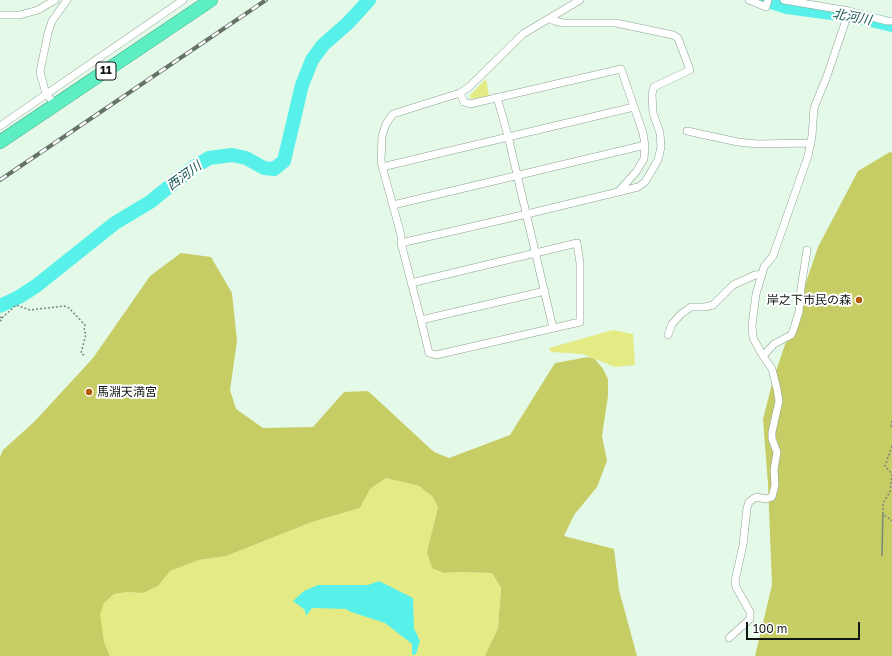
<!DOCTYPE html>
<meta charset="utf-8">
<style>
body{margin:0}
#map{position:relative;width:892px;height:656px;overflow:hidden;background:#e4f9e8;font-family:"Golos Text",sans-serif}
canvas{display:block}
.scale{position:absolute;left:746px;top:622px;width:114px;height:18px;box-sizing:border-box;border:2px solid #111813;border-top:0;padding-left:5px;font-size:12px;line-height:14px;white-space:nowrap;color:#111813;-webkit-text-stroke:3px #fff;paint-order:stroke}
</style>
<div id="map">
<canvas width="892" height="656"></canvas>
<div class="scale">100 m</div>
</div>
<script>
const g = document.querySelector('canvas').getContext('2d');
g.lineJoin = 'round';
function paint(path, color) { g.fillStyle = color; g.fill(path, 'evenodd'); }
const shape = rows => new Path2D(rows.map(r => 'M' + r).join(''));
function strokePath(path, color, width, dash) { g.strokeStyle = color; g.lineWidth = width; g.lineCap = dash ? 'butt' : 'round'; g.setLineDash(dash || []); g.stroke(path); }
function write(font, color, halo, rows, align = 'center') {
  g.font = font + ' "Golos Text","Noto Sans JP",sans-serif'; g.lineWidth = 4; g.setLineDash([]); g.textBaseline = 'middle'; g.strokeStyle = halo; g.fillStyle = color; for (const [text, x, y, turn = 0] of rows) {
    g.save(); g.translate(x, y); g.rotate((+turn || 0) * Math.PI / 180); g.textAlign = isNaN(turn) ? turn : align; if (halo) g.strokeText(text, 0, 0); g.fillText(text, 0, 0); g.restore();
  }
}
const green = shape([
 [486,79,489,96,471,99,470,95],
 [613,330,633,334,635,365,615,367,583,354,551,352,549,348],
 [386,478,419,486,432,496,438,507,427,552,444,573,459,572,492,573,501,588,498,628,485,656,110,656,104,642,99,614,104,603,114,594,127,592,143,593,158,586,170,571,199,560,226,556,312,522,360,508,370,489]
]);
const forest = shape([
 [890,152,892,153,892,656,755,656,772,585,768,484,763,419,773,380,818,247,858,171],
 [181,253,211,257,232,293,237,341,230,390,236,409,263,428,313,427,344,392,368,391,434,452,449,458,510,435,555,363,588,357,595,359,603,369,608,379,608,396,602,436,607,461,597,487,574,515,564,536,614,549,619,590,637,656,485,656,498,628,501,588,492,573,459,572,444,573,432,568,427,552,438,507,432,496,419,486,386,478,370,489,360,508,312,522,226,556,199,560,170,571,158,586,143,593,127,592,114,594,104,603,100,614,104,642,110,656,0,656,0,457,3,450,35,421,93,358,150,276]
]);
const water = shape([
 [379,581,413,598,414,628,420,641,416,654,412,655,412,644,385,623,351,612,346,609,312,608,306,616,305,610,293,601,304,591,318,585,368,585]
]);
const river = shape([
 [765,0,787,7,854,16,892,25],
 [0,306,19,297,36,286,115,223,150,202,191,169,209,158,232,155,246,158,264,168,274,169,284,161,302,85,312,60,323,45,348,23,369,0]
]);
const path = shape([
 [0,317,2,318,0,322],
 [2,318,16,305,30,310,64,306,69,308,85,325,84,331,86,334,81,353,85,356],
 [892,421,891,424,892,428],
 [892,446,885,466,892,474,890,492,883,503,882,556,883,514,892,521]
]);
const street = shape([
 [749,0,766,7,768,0],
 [784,0,849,11,887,21,892,21],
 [0,15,20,15,38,10,55,0],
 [460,93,464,102,470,104,621,69,643,133,645,146,644,159,636,172,618,192,638,187,645,182,658,160,661,147,660,133,653,113,652,94,654,87,690,70,678,38,673,35,616,23,563,23,555,21,551,19],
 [497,97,508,136,553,328],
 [56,105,46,94,40,72,48,33,52,21,67,0],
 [0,126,183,0],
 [687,131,738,142,757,144,811,143],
 [382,167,634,107],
 [393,205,641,146,645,146],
 [401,243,527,214,618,192],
 [411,283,577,243,580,263,580,322,436,355,429,353,421,320,401,243,401,235,381,162,382,136,386,124,393,114,460,93,469,87,523,34,580,0],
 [421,320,545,291],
 [668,335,672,324,681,314,691,307,705,307,713,305,733,285,755,275,762,274],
 [763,356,753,338,752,325,756,294,764,267,773,256,808,156,812,136,814,108,827,76,849,11],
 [729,638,750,619,750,612,736,587,735,581,743,545,747,508,749,502,756,497,766,499,772,497,775,485,774,470,777,452,772,439,772,432,779,401,777,389,772,369,763,356,774,344,791,335,793,331,799,312,801,288,807,250]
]);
const highway = shape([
 [0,142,211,0]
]);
const rail = shape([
 [0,180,266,0]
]);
const markers = [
 [859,300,4,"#b55900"],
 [89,392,4,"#b55900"]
];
const shields = [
 [106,71,20]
];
const shieldNames = [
 ["11",106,71]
];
const poiNames = [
 ["岸之下市民の森",851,300],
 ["馬淵天満宮",97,392,"left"]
];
const waterNames = [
 ["北河川",852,17,10],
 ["西河川",184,176,-36]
];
paint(green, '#e4eb85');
paint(forest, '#c7cd65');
paint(water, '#58f1e9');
strokePath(river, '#58f1e9', 14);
strokePath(street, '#8ea191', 8);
strokePath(highway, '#43a386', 14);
strokePath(path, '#79877c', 1.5, [2, 2]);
strokePath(street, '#fff', 7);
strokePath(highway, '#5eeec4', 13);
strokePath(rail, '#667268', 4);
strokePath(rail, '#fff', 2.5, [8]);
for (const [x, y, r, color] of markers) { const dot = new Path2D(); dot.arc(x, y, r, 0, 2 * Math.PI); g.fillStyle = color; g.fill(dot); strokePath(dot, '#fff', 1.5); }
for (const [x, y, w] of shields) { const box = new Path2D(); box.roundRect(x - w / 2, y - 9, w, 18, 3); g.fillStyle = '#fff'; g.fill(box); strokePath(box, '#111813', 1); }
write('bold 11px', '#111813', null, shieldNames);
write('12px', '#111813', '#fff', poiNames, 'right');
write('italic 13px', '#145552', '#fff', waterNames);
</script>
